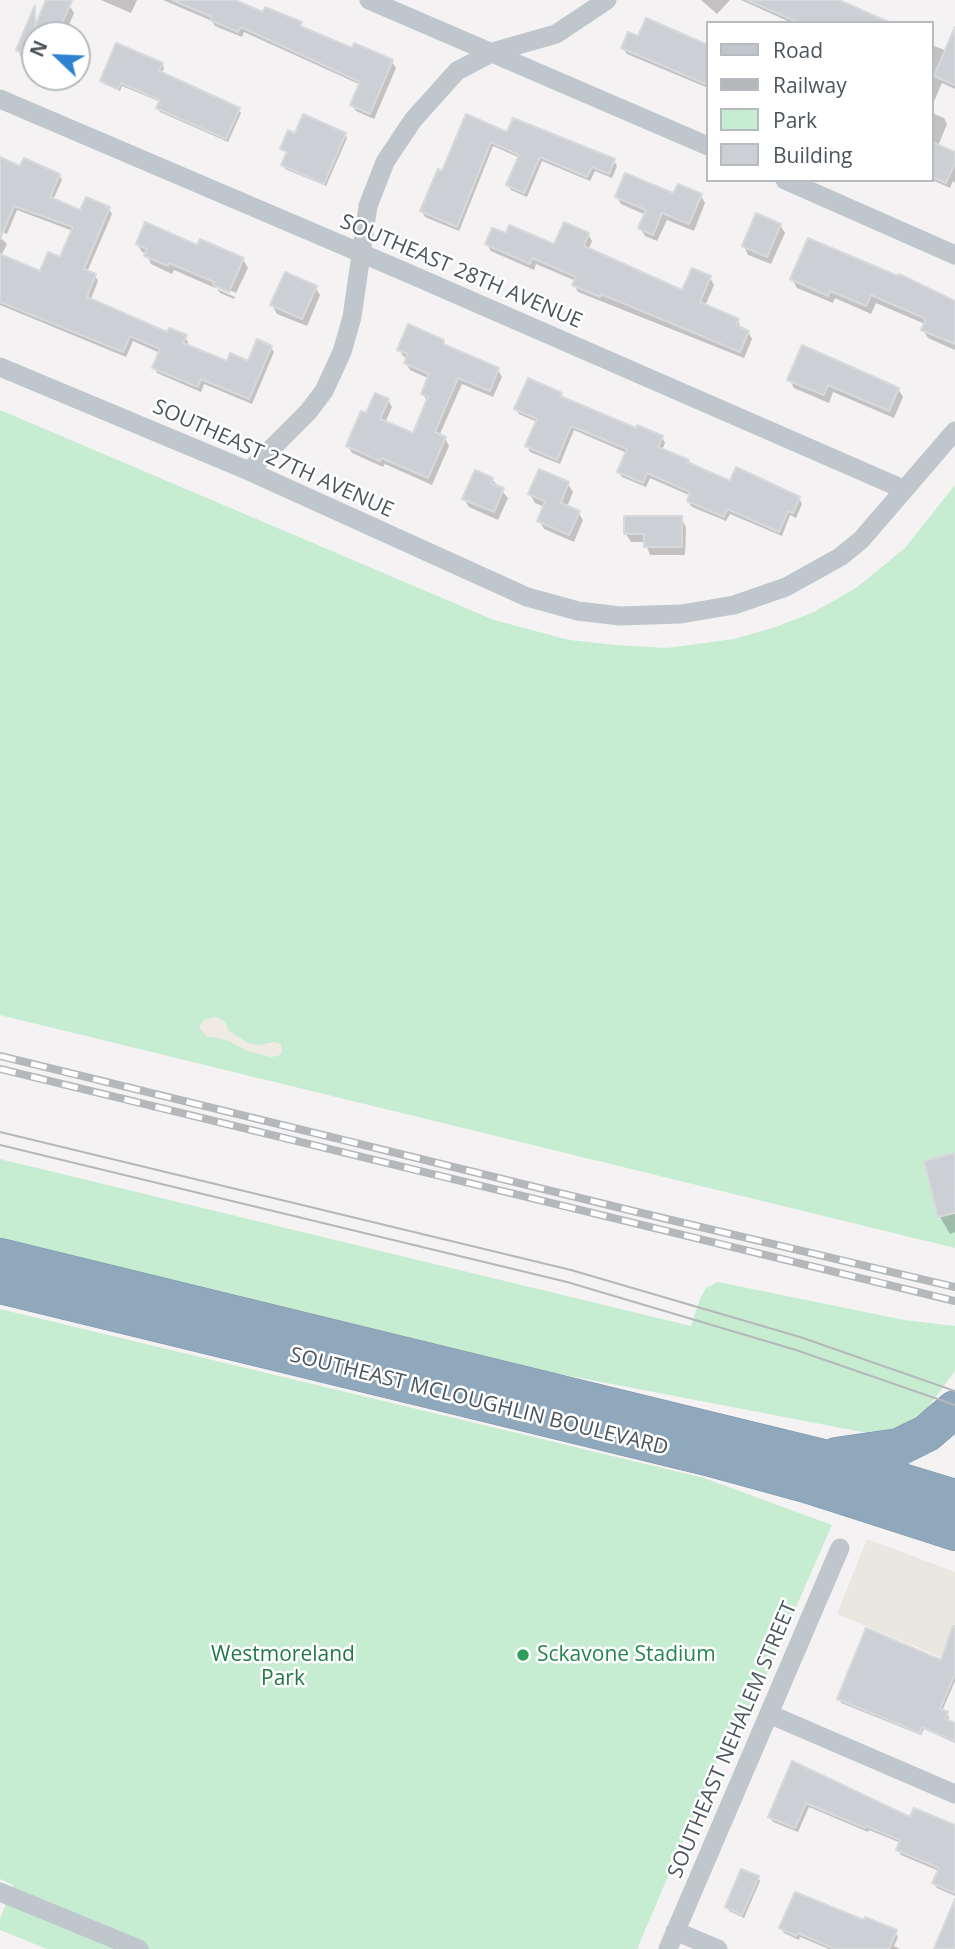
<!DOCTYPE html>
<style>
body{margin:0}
#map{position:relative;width:955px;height:1949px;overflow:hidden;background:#f4f2f2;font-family:"Open Sans",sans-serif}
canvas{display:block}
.legend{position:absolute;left:706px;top:21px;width:228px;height:161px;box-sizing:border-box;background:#fff;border:2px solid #b7bbbf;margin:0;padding:9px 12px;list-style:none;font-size:21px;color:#4c565e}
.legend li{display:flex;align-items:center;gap:14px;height:35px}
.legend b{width:35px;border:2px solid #b7bbbf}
.north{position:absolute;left:21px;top:21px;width:70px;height:70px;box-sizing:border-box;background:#fff;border:2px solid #b7bbbf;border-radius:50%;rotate:293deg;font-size:19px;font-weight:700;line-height:28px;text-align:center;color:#4c565e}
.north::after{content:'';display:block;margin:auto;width:24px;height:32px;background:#2e82d2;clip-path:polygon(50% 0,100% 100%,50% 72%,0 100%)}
</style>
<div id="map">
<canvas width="955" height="1949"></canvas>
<ul class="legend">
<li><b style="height:9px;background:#bfc7cd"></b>Road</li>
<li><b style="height:9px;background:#b5b8bb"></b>Railway</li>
<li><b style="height:19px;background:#c6ecd2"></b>Park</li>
<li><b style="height:19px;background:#cccfd4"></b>Building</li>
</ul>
<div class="north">N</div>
</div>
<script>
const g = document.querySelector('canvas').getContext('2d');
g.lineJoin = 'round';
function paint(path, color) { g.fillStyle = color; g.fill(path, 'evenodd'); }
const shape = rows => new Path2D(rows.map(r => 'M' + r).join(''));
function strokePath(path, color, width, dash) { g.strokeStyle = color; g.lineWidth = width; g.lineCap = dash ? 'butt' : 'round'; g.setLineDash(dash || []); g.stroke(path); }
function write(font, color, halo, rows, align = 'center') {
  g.font = font + ' "Open Sans",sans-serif'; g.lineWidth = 5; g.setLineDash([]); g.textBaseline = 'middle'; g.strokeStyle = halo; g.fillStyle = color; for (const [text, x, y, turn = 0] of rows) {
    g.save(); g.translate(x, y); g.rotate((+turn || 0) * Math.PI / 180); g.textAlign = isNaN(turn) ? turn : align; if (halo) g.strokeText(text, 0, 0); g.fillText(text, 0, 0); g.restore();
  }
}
const commercial = shape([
 [867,1539,955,1572,955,1663,837,1614]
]);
const green = shape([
 [0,410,494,620,569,640,616,645,667,648,734,639,776,627,814,612,856,588,905,548,955,485,955,1248,0,1015],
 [0,1159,691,1326,700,1299,706,1288,718,1282,904,1320,955,1326,955,1371,927,1409,893,1431,878,1435,539,1370,0,1240],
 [0,1309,704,1478,832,1525,742,1730,732,1726,637,1949,47,1949,0,1930,0,1919,13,1885,0,1879]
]);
const sand = shape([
 [213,1017,219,1018,225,1022,229,1031,248,1043,258,1045,274,1042,281,1044,282,1052,278,1056,271,1057,247,1051,227,1040,206,1036,199,1027,204,1020]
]);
const shadow = shape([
 [48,0,58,0,69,5,74,13,65,35,35,35,35,64,22,59,18,50,33,34],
 [101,0,137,0,131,13],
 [163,0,233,0,264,14,300,24,304,30,353,51,392,62,396,68,374,119,356,111,352,105,361,85,244,32,242,37,215,26,212,21],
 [701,0,730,0,717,14],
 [741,0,828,0,884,23,792,23],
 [647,20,708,47,708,88,627,54,623,48,639,38],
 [932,45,947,51,955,47,955,89,942,83,932,106],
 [162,64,164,68,161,74,238,109,241,113,228,142,160,112,158,108,161,102,122,86,120,91,104,84,102,81],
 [932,113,944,118,947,124,938,146,955,154,955,183,953,181,950,188,932,180],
 [467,116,508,134,614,161,617,166,612,178,595,171,590,181,542,161,527,197,511,190,508,185,520,158,493,146,459,231,425,217,422,211,443,173],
 [345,134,347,138,326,186,285,169,283,165,288,154,282,149,295,136],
 [0,159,21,168,59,175,62,180,53,200,81,212,109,209,112,214,87,272,95,276,98,281,90,301,168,334,185,337,188,342,187,346,228,364,248,363,271,347,274,352,252,404,204,384,201,392,157,373,154,367,160,353,133,341,126,357,0,305,0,237,7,244,1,256,41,273,61,259,73,231,17,210,7,234,0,231],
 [701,196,705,203,694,231,667,220,657,241,645,236,640,228,646,215,621,204,617,197],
 [780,225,785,233,771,264,748,255,744,246],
 [588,234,592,241,588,250,683,292,710,278,714,285,705,306,738,320,741,329,748,332,752,339,744,358,578,292,574,285,576,281,536,264,534,270,491,251,487,244,555,246],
 [137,243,198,247,243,259,248,268,236,293,215,284,215,288,174,270,172,274,151,264,147,254,142,252],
 [792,279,955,303,955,350,928,338,923,330,925,324,876,303,871,314,835,298,833,303,797,288],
 [315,287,320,295,307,326,277,314,272,305],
 [217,289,235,297,234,299,220,293],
 [443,342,447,347,498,370,502,377,493,397,462,384,439,436,445,438,449,446,432,485,385,464,383,467,352,453,348,446,367,416,388,400,392,407,385,423,414,436,427,401,423,394,430,379,410,370,406,363,408,358,403,356,399,349],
 [789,379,898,389,903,397,894,418,833,392,829,403,794,388],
 [561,394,564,399,637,430,662,437,665,443,662,450,687,461,690,465,730,483,799,498,802,504,796,518,790,515,782,536,730,514,726,521,692,507,688,501,691,496,650,478,646,487,622,477,619,472,627,453,574,430,560,464,530,452,527,446,537,422,519,414,516,409],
 [492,479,508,498,498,520,469,507,464,499],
 [568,484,573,492,567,507,578,512,583,520,574,542,544,529,539,520,545,507,535,503,530,494],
 [681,518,686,527,685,555,650,555,645,542,631,542,626,534],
 [955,1155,955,1232,950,1234,940,1217,926,1162],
 [955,1638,955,1681,942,1711,949,1717,947,1722,955,1725,955,1743,924,1729,921,1735,841,1703,839,1699,942,1662],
 [793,1764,911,1820,955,1830,955,1896,937,1888,934,1883,939,1871,901,1855,898,1850,901,1843,869,1830,868,1832,809,1807,798,1832,773,1822,770,1817],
 [758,1878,760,1881,744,1918,729,1911,726,1907],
 [865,1922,895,1932,898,1937,894,1946,900,1949,829,1949,800,1937,799,1940,784,1933,781,1928]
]);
const building = shape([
 [46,0,72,0,57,35,35,35,35,59,16,50,35,5,35,26,46,0],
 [172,0,235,0,263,12,265,7,302,22,300,26,352,48,354,43,393,60,370,114,350,105,360,82,241,27,238,32,210,20,212,17,172,0],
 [747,0,839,0,891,23,800,23,747,0],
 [646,18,708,45,708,85,621,48,628,32,638,36,646,18],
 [955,27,955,85,934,76,955,27],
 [116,43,163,63,159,71,240,108,226,139,156,108,160,100,121,83,118,89,100,81,116,43],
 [303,114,346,133,324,184,281,165,287,152,280,149,288,130,295,133,303,114],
 [466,114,507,132,513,118,615,159,609,174,592,167,587,177,540,157,524,193,506,185,519,155,491,142,457,227,420,211,438,169,442,171,466,114],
 [932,142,955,152,955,163,946,183,932,177,932,142],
 [0,157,20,166,24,158,60,174,50,197,80,210,86,197,110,207,84,269,96,274,87,297,167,332,169,328,187,335,183,343,227,361,230,353,248,361,257,339,272,346,249,399,201,379,198,387,152,368,160,349,130,336,123,352,0,302,0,254,40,271,48,252,60,257,73,227,14,206,0,239,0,157],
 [625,173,673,193,678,184,702,194,689,224,662,213,653,235,638,228,646,210,615,197,625,173],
 [756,213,781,224,767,257,742,246,756,213],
 [145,222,197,245,200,239,244,258,229,292,213,285,214,282,169,263,168,266,144,256,147,249,136,244,145,222],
 [564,222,589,233,584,246,682,290,692,268,711,276,700,302,739,319,736,325,749,331,740,352,601,294,600,297,572,285,576,277,532,258,530,264,485,244,492,228,506,233,509,225,554,244,564,222],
 [808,238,898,276,899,274,955,301,955,344,921,330,926,319,871,295,866,306,830,291,828,296,790,279,808,238],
 [285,272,317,286,302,319,270,305,285,272],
 [408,324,444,340,443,344,499,368,490,391,458,378,435,432,446,437,428,478,381,458,380,461,346,446,361,411,366,413,375,393,389,399,380,419,413,433,428,397,421,394,429,374,404,363,408,354,397,350,408,324],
 [802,345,899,388,889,411,828,385,824,395,787,380,802,345],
 [528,378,562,393,560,396,636,428,637,425,663,436,658,447,689,460,687,462,730,481,736,467,800,497,793,513,788,511,779,532,727,509,724,517,687,501,690,492,647,473,643,483,617,472,627,449,571,426,557,460,525,446,537,419,514,409,528,378],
 [539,469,569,482,561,503,580,511,569,535,537,521,545,501,528,494,539,469],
 [475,470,493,478,491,483,504,488,494,512,462,499,475,470],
 [624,516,682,516,682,547,644,547,644,534,624,534,624,516],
 [955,1153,955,1213,938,1217,924,1161,955,1153],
 [953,1626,955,1626,955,1674,940,1709,948,1712,945,1719,955,1723,955,1741,922,1727,920,1733,837,1699,866,1628,941,1660,953,1626],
 [792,1761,910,1817,914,1808,955,1825,955,1893,932,1883,939,1868,896,1850,900,1840,866,1826,865,1828,806,1803,795,1828,768,1817,792,1761],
 [741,1869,759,1876,742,1915,725,1907,741,1869],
 [795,1892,864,1920,865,1917,897,1930,889,1949,835,1949,798,1933,796,1936,779,1928,795,1892],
 [955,1899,955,1949,934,1949,955,1899]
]);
const street = shape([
 [369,0,708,146],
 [0,99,403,271,903,489],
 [785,180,955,255],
 [0,367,249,471,527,597,578,611,620,616,681,614,734,605,786,587,840,557,861,540,955,431],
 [249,471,308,412,324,391,342,352,352,317,368,206,385,162,413,120,457,71,493,52,556,34,607,0],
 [769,1714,955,1794],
 [0,1892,139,1949],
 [675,1931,718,1949],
 [668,1949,840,1548]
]);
const highway = shape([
 [0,1257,823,1458,955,1498],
 [0,1285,707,1457,809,1485,955,1532],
 [836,1456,899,1447,927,1433,955,1409]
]);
const tram = shape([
 [0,1132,571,1270,800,1337,955,1391],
 [0,1145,567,1282,796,1350,955,1405]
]);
const rail = shape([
 [0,1056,633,1211,955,1287],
 [0,1069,955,1301]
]);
const markers = [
 [523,1655,7,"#2e9e5b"]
];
const streetNames = [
 ["SOUTHEAST 28TH AVENUE",461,272,23],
 ["SOUTHEAST 27TH AVENUE",273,459,24],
 ["SOUTHEAST MCLOUGHLIN BOULEVARD",479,1402,14],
 ["SOUTHEAST NEHALEM STREET",733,1740,-67]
];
const parkNames = [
 ["Westmoreland",283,1655],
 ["Park",283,1679]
];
const leisureNames = [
 ["Sckavone Stadium",537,1655]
];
paint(commercial, '#eae7e0');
paint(green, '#c6ecd2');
paint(sand, '#f0ebe2');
paint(shadow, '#0003');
paint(building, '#cccfd4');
strokePath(building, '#d7d9dc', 2);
strokePath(highway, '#7b93a7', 38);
strokePath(street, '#bfc7cd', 19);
strokePath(highway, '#8fa8bb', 37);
strokePath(tram, '#b5b8bb', 2);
strokePath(rail, '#b5b8bb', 8);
strokePath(rail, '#fff', 5, [16]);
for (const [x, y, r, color] of markers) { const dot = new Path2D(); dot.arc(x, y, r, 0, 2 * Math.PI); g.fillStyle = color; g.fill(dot); strokePath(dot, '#fff', 2.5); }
write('21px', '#4c565e', '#fff', streetNames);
write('21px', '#227947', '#fff', parkNames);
write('21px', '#27864d', '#fff', leisureNames, 'left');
</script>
